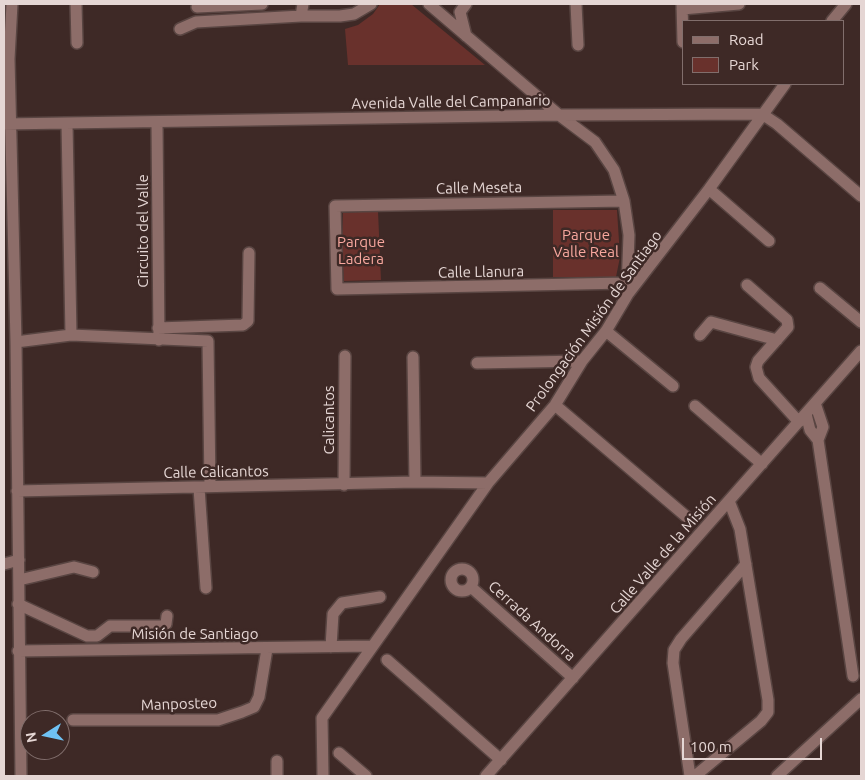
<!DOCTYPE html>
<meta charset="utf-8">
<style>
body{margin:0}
#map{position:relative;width:865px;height:780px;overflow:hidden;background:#3e2926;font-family:Ubuntu,sans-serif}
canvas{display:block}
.frame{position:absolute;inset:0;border:5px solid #e5d6d4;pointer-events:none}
.legend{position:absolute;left:682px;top:20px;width:162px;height:65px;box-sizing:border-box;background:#3e2926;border:1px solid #816e6c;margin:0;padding:6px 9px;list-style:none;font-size:15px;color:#e5d6d4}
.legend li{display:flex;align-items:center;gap:10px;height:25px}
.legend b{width:25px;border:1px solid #816e6c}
.north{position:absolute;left:20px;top:710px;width:50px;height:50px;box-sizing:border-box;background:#3e2926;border:1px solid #816e6c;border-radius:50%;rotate:260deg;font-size:14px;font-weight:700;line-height:20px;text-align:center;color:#e5d6d4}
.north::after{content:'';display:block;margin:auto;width:18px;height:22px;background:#6fc2f4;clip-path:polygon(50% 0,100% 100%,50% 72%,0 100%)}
.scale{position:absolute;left:682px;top:738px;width:140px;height:22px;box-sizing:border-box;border:2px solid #e5d6d4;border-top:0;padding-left:6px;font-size:15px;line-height:18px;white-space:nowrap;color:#e5d6d4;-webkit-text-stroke:4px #3e2926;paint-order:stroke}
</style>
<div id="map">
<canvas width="865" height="780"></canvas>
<div class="frame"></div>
<ul class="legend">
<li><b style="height:6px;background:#8d6d69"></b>Road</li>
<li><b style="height:14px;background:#69312c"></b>Park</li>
</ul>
<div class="north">N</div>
<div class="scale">100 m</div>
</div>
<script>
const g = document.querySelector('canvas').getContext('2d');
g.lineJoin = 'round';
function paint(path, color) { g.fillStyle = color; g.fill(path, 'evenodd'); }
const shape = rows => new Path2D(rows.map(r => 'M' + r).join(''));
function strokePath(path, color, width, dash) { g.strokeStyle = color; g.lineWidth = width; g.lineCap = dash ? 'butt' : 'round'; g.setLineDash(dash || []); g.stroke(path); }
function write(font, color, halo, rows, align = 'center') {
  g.font = font + ' Ubuntu,sans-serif'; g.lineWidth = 5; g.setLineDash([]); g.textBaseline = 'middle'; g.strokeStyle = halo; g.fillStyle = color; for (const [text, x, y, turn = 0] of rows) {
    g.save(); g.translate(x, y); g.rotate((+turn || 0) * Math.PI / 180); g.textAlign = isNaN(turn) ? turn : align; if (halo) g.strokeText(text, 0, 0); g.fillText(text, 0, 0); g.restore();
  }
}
const green = shape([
 [380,4,411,4,485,65,348,65,345,29,358,25,373,14],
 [553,210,617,210,620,257,616,277,553,277],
 [378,211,381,280,344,281,342,248,343,213]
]);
const minor = shape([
 [12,4,9,59,16,342,21,776],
 [76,4,77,43],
 [429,4,559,115,595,142,614,170,624,201,629,235,627,289],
 [576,4,578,45],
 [682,4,683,42],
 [197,7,262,4],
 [682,9,739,4],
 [301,16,303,4],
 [832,21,846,4],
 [180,29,196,22,301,16,340,16,354,14,371,4],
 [466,36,460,12,466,4],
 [157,123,159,340],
 [4,124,559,115,762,114,777,124,861,196],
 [67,124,71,335],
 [709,189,769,241],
 [624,201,335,206,337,289,625,283],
 [747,285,787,320,788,327,758,361,756,367,759,378,799,422],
 [820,288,861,322],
 [158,328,243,325,248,321,249,253],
 [606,331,673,386],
 [700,335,711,322,777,340],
 [16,342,71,335,208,341,210,486],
 [413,357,415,482],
 [477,363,582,361],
 [815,403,823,427,818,440,853,676],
 [555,405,688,518],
 [695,406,762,464],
 [806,414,810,430,818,440],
 [344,485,345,356],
 [199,488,206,588],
 [17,491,415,482,488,483],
 [4,564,19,560],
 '451 580a11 11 0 1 1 22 0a11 11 0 1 1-22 0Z',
 [19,580,74,567,93,572],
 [471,587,573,678],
 [18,604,87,636,97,636,110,626,162,626,166,624,167,616],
 [331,647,333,614,342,603,380,597],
 [18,651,372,646],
 [387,660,501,760],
 [73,720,218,720,242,712,254,707,259,697,267,649],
 [339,753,366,776],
 [277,761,277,776],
 [323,776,322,718,488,483,555,405,582,361,606,331,628,294,709,189,785,84],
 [486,776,861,351],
 [690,776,673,663,674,650,681,639,746,564],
 [695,776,761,721,768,712,768,700,740,529,729,501],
 [777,776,861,699]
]);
const streetNames = [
 ["Avenida Valle del Campanario",451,102,-1],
 ["Calle Meseta",479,188,-1],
 ["Circuito del Valle",143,231,-90],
 ["Calle Llanura",481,272,-1],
 ["Prolongación Misión de Santiago",594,321,-54],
 ["Calicantos",329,420,-90],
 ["Calle Calicantos",216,472,-1],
 ["Calle Valle de la Misión",663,554,-49],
 ["Cerrada Andorra",532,621,42],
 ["Misión de Santiago",195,634],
 ["Manposteo",179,704,-2]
];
const parkNames = [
 ["Parque",586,235],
 ["Valle Real",586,252],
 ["Parque",361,242],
 ["Ladera",361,259]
];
paint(green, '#69312c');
strokePath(minor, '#594542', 14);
strokePath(minor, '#8d6d69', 11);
write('15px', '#e5d6d4', '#3e2926', streetNames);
write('15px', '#f8a79e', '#3e2926', parkNames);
</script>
